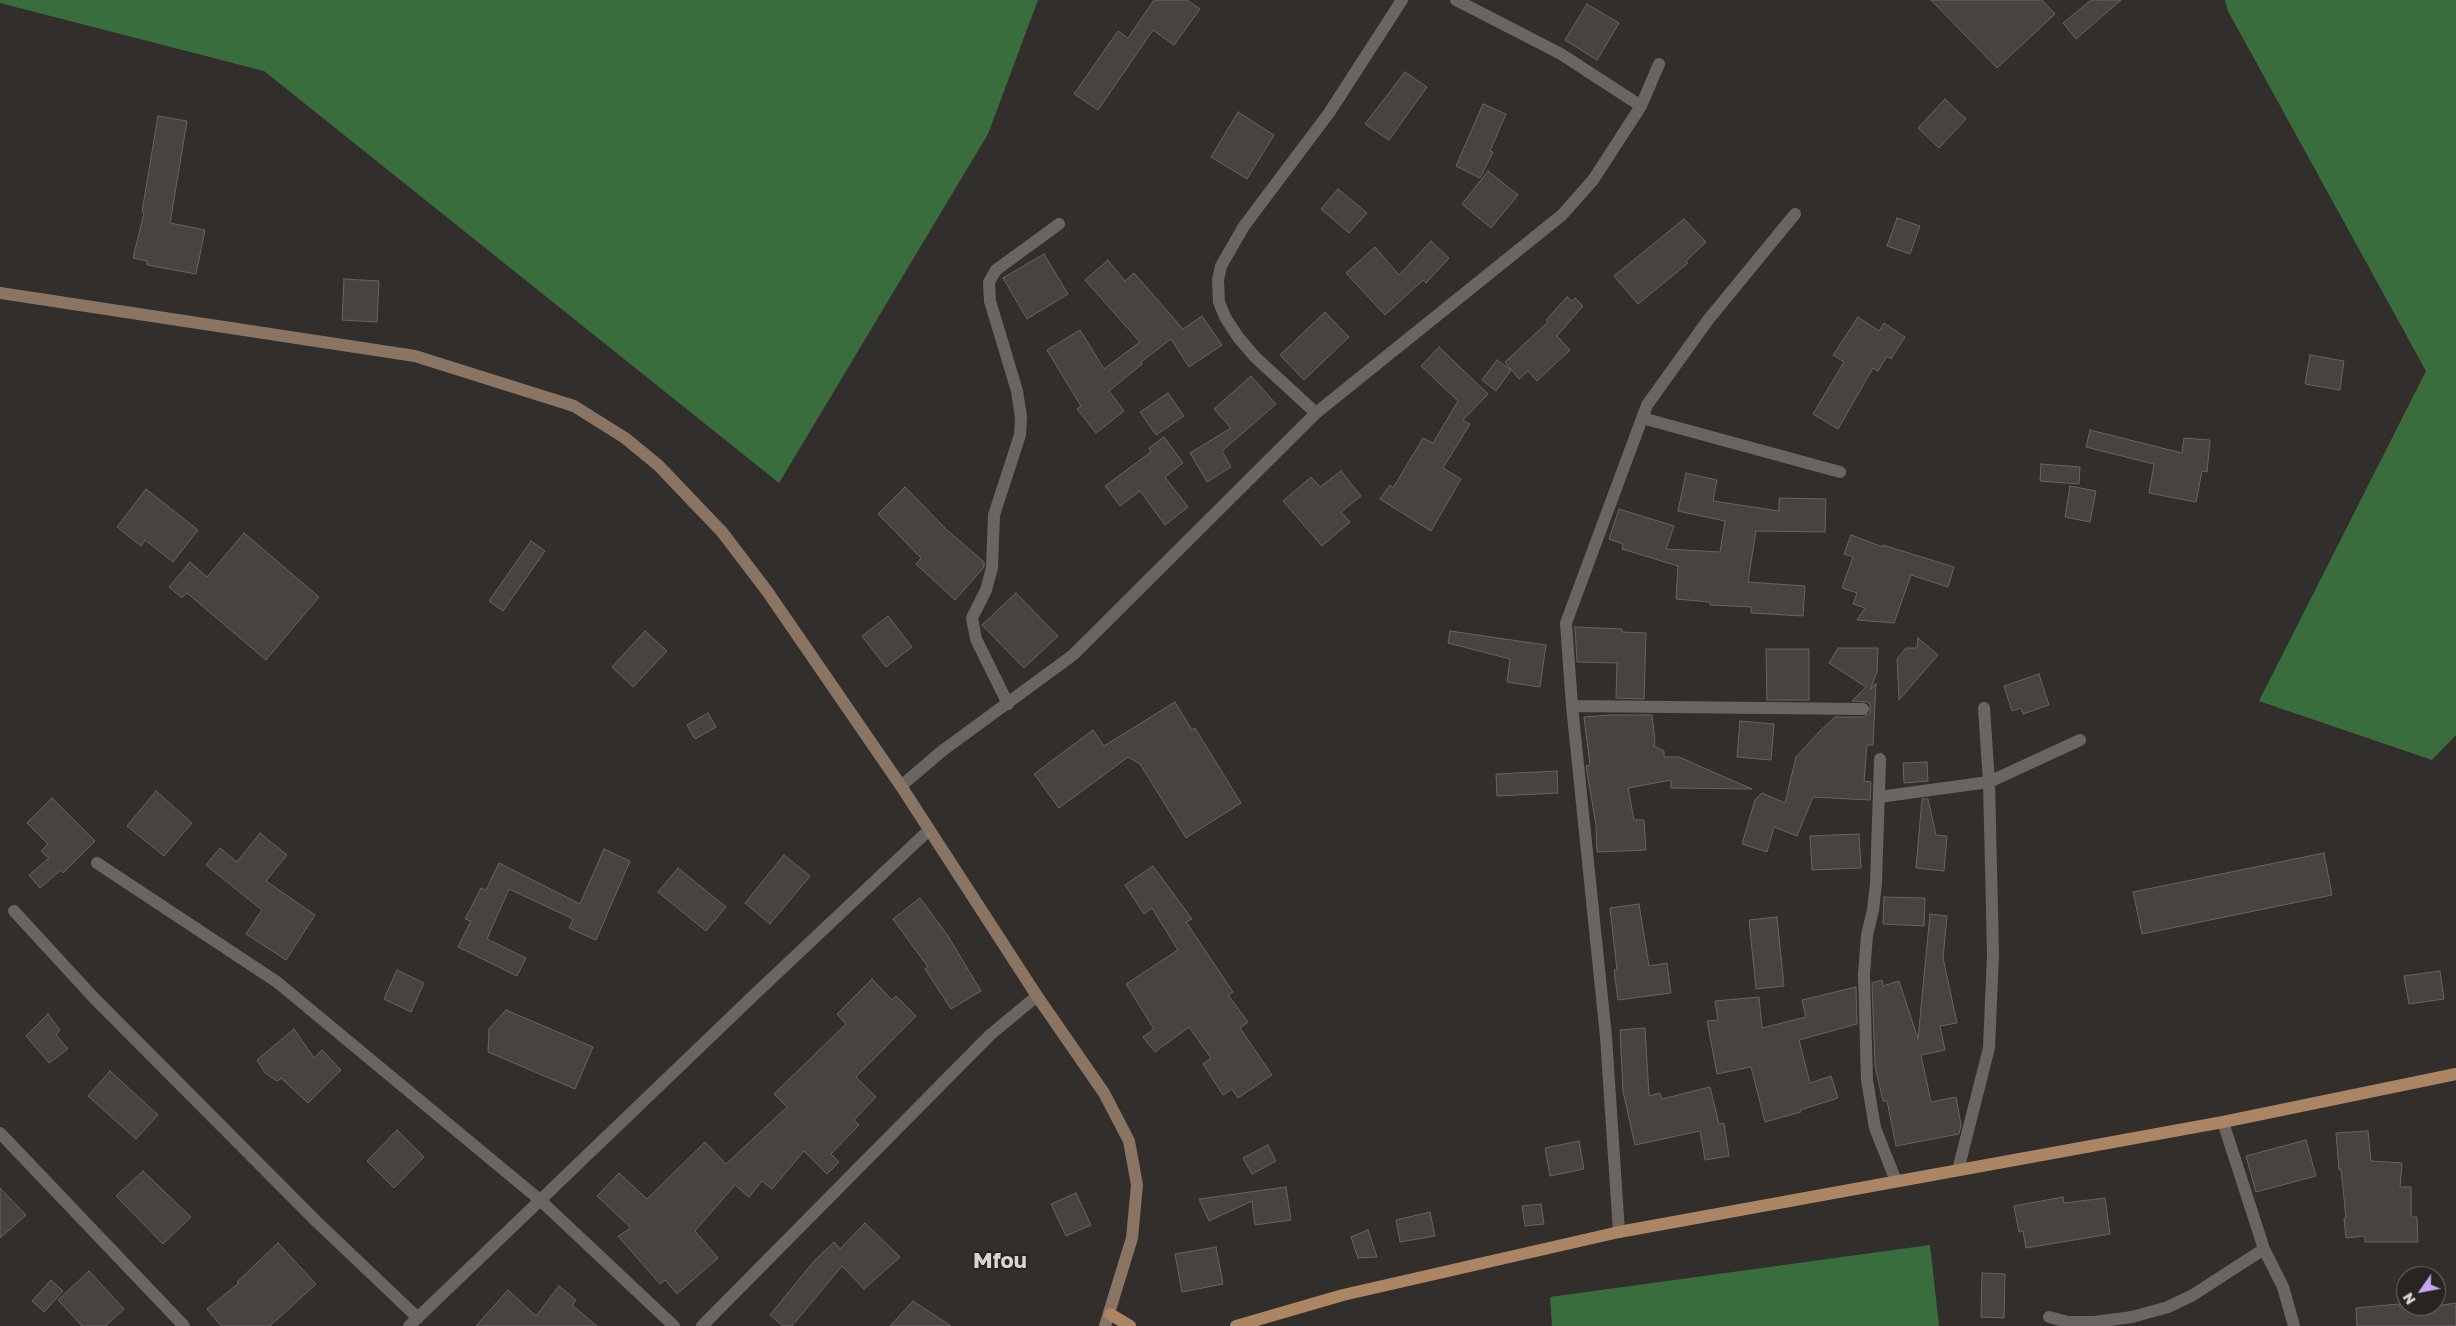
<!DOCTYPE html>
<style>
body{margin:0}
#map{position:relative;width:2456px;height:1326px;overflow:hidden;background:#322e2c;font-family:"Golos Text",sans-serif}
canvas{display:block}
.north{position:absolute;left:2396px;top:1266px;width:50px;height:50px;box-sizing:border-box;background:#282422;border:1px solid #6e6b6a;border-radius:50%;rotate:237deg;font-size:14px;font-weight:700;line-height:20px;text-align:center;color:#d8d6d5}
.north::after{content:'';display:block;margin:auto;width:18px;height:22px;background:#c7a6ef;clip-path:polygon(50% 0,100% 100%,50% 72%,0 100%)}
</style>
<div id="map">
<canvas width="2456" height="1326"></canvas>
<div class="north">N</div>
</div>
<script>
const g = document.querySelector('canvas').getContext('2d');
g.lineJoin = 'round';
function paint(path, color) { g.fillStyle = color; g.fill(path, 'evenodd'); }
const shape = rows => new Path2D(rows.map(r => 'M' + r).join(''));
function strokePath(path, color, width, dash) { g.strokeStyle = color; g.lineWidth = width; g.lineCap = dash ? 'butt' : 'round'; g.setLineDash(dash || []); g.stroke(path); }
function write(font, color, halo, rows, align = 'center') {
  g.font = font + ' "Golos Text",sans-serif'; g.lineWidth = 4; g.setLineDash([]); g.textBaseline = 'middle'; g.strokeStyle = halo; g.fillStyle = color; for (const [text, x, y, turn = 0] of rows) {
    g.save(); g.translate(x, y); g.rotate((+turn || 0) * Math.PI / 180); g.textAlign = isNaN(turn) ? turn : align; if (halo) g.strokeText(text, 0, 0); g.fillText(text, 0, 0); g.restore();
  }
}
const forest = shape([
 [0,0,1038,0,988,134,779,483,264,71,0,3],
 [2225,0,2456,0,2456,735,2432,760,2259,701,2426,371,2228,11],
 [1930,1245,1939,1326,1552,1326,1550,1297]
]);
const building = shape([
 [1154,0,1187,0,1200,9,1174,45,1153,30,1098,110,1074,94,1118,31,1128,38,1154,0],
 [1931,0,2042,0,2055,14,1997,68,1931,0],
 [2091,0,2121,0,2076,39,2063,23,2091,0],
 [1587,4,1619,23,1597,60,1565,40,1587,4],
 [1405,72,1427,87,1389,140,1365,124,1405,72],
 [1945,99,1966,119,1939,148,1918,128,1945,99],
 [1483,104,1506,114,1490,151,1493,152,1480,178,1456,166,1483,104],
 [1238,112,1274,135,1247,179,1211,157,1238,112],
 [158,116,187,121,170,223,205,230,196,274,147,265,147,261,133,258,144,213,142,212,158,116],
 [1488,171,1518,195,1491,228,1462,204,1488,171],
 [1338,189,1367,213,1349,233,1321,209,1338,189],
 [1897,218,1920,226,1910,254,1887,246,1897,218],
 [1684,219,1706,242,1686,261,1688,263,1638,304,1614,276,1684,219],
 [1431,241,1449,258,1426,283,1423,280,1385,315,1346,273,1375,247,1399,275,1431,241],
 [1044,254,1068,294,1027,319,1003,278,1044,254],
 [1108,260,1125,281,1134,273,1183,329,1202,316,1222,345,1189,367,1171,339,1141,362,1142,364,1109,391,1124,411,1096,433,1077,409,1081,406,1047,350,1080,330,1104,369,1140,342,1085,280,1108,260],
 [344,279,379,281,377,322,342,320,344,279],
 [1567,297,1572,301,1575,298,1583,306,1557,336,1570,350,1537,381,1528,371,1519,379,1505,362,1548,322,1546,320,1567,297],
 [1325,312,1349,337,1304,380,1280,355,1325,312],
 [1858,317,1879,331,1884,323,1905,337,1891,359,1887,356,1878,371,1873,368,1838,429,1813,414,1844,362,1833,355,1858,317],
 [1439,347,1488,394,1463,420,1470,424,1443,468,1461,479,1431,531,1380,499,1390,485,1393,488,1423,438,1433,443,1458,401,1421,366,1439,347],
 [2310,355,2344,361,2340,390,2305,384,2310,355],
 [1497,360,1511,370,1496,391,1482,380,1497,360],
 [1251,376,1276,404,1222,451,1231,467,1207,482,1190,453,1231,428,1214,409,1251,376],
 [1168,393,1184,416,1156,435,1140,412,1168,393],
 [2090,430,2182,453,2184,438,2210,440,2207,472,2202,471,2196,502,2149,493,2154,464,2086,447,2090,430],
 [1164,437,1183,463,1165,477,1188,507,1165,525,1140,491,1120,506,1105,486,1151,452,1149,448,1164,437],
 [2041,464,2080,467,2079,484,2040,481,2041,464],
 [1341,471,1361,496,1341,512,1350,522,1322,546,1283,501,1311,477,1320,487,1341,471],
 [1686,473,1717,480,1713,501,1779,511,1779,498,1826,499,1825,532,1756,531,1748,582,1805,586,1803,616,1751,613,1751,607,1710,605,1710,602,1676,599,1678,566,1622,549,1623,544,1609,539,1619,509,1674,526,1666,549,1720,552,1725,521,1678,511,1686,473],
 [2070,486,2096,491,2090,522,2065,517,2070,486],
 [905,487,947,530,984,562,984,567,955,600,916,564,921,558,878,514,905,487],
 [146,489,198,530,173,562,145,540,141,546,117,527,146,489],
 [244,533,319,597,266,660,187,593,182,598,169,587,190,562,207,577,244,533],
 [1851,535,1883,547,1883,545,1954,567,1948,587,1911,575,1894,623,1857,620,1865,608,1853,604,1857,593,1842,588,1853,557,1844,554,1851,535],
 [531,541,545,551,503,611,489,601,531,541],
 [1016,593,1058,636,1024,668,982,625,1016,593],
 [888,616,912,647,886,667,862,636,888,616],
 [1575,627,1622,629,1622,632,1646,633,1644,699,1616,698,1617,663,1577,662,1575,627],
 [645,631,667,651,633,687,612,667,645,631],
 [1450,631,1546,645,1540,687,1507,682,1510,659,1448,643,1450,631],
 [1918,638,1938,655,1899,700,1897,659,1906,648,1917,648,1918,638],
 [1838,648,1878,648,1877,672,1870,690,1876,683,1873,745,1867,745,1864,781,1871,782,1870,800,1813,797,1797,836,1774,827,1767,852,1742,844,1755,800,1762,793,1785,803,1796,757,1820,731,1835,717,1863,717,1870,713,1870,705,1868,702,1852,701,1866,687,1829,663,1838,648],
 [1766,649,1809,649,1809,700,1767,700,1766,649],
 [2039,674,2049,705,2023,714,2021,708,2012,711,2004,686,2039,674],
 [1175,702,1192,730,1195,728,1241,803,1186,838,1140,764,1128,757,1059,808,1034,774,1093,730,1104,746,1175,702],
 [708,713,716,727,695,739,687,725,708,713],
 [1610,715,1652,715,1655,741,1654,746,1664,751,1664,757,1679,757,1752,789,1671,788,1671,780,1628,788,1634,820,1644,820,1646,850,1597,852,1596,825,1586,766,1590,765,1584,717,1610,715],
 [1740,721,1774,724,1771,760,1737,757,1740,721],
 [1927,762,1928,781,1904,783,1903,763,1927,762],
 [1557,771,1558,793,1497,796,1496,774,1557,771],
 [156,791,192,823,164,856,127,826,156,791],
 [52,798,95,841,63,873,61,870,40,888,29,875,49,858,41,851,48,844,27,823,52,798],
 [1922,799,1928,799,1936,835,1947,836,1944,871,1916,868,1922,799],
 [260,833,287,855,266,881,315,915,286,960,246,934,262,910,206,865,220,848,237,862,260,833],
 [1859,834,1861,868,1812,870,1810,836,1859,834],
 [604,849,630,861,596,940,569,928,573,919,509,889,487,939,526,958,517,976,458,947,471,921,465,919,481,888,486,890,499,863,580,904,604,849],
 [2324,853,2332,895,2142,934,2133,892,2324,853],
 [784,855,810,876,770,924,745,903,784,855],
 [1153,866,1192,919,1186,922,1233,992,1228,995,1248,1022,1240,1028,1272,1075,1238,1098,1232,1089,1223,1095,1203,1064,1211,1058,1189,1027,1155,1052,1143,1037,1154,1029,1126,984,1178,950,1152,908,1144,914,1125,885,1153,866],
 [678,868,726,907,706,931,658,892,678,868],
 [1884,897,1925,898,1924,926,1883,924,1884,897],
 [920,898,948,936,981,991,951,1009,925,969,928,967,893,919,920,898],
 [1639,904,1649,966,1667,963,1671,993,1618,1000,1614,970,1617,970,1610,908,1639,904],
 [1930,914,1947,916,1943,958,1957,1023,1940,1026,1945,1050,1921,1055,1931,1102,1956,1097,1961,1125,1959,1134,1896,1146,1887,1101,1883,1101,1875,1066,1872,983,1882,980,1883,986,1899,981,1918,1039,1930,914],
 [1777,917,1784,986,1756,989,1749,920,1777,917],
 [397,970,424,983,411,1012,384,999,397,970],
 [2440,971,2444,999,2409,1004,2404,976,2440,971],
 [872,979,892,1000,896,996,916,1016,856,1077,876,1097,854,1120,859,1125,831,1154,839,1162,827,1174,804,1151,772,1189,762,1181,749,1197,735,1185,695,1231,718,1258,677,1294,665,1280,660,1284,618,1236,631,1228,597,1196,619,1173,647,1199,705,1142,726,1164,787,1107,774,1094,846,1024,837,1014,872,979],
 [1856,987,1857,1024,1799,1040,1810,1083,1831,1076,1838,1098,1800,1110,1801,1112,1765,1122,1751,1067,1717,1074,1707,1021,1718,1020,1715,1001,1759,997,1762,1028,1806,1017,1802,1000,1856,987],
 [506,1010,593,1047,575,1089,488,1052,489,1029,506,1010],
 [48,1014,60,1030,56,1035,68,1049,49,1063,26,1036,48,1014],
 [1645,1028,1649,1096,1660,1093,1662,1099,1710,1087,1719,1124,1724,1123,1729,1156,1705,1160,1700,1131,1635,1145,1623,1091,1620,1030,1645,1028],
 [294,1029,314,1058,322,1050,341,1070,308,1103,281,1078,277,1081,265,1073,257,1060,294,1029],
 [110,1071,158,1115,136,1139,88,1096,110,1071],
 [397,1130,424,1157,394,1188,367,1161,397,1130],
 [2368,1131,2371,1161,2402,1163,2400,1187,2411,1187,2411,1217,2417,1217,2418,1242,2365,1242,2365,1236,2346,1238,2344,1218,2346,1218,2341,1169,2339,1170,2336,1133,2368,1131],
 [2306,1140,2316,1176,2256,1192,2246,1156,2306,1140],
 [1579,1141,1584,1169,1550,1176,1545,1148,1579,1141],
 [1268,1145,1276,1161,1252,1174,1243,1158,1268,1145],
 [143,1171,191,1217,163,1244,116,1196,143,1171],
 [1286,1187,1291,1220,1255,1225,1252,1201,1209,1221,1199,1199,1286,1187],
 [0,1188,26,1215,0,1238,0,1188],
 [1076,1193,1091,1225,1066,1236,1051,1204,1076,1193],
 [2063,1197,2064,1203,2105,1198,2110,1234,2026,1248,2023,1231,2019,1232,2014,1206,2063,1197],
 [1541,1204,1544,1224,1525,1226,1522,1206,1541,1204],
 [1430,1212,1435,1236,1400,1242,1396,1220,1430,1212],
 [865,1223,900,1257,864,1289,842,1266,792,1326,783,1326,770,1315,814,1261,834,1242,840,1249,865,1223],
 [1368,1230,1377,1257,1358,1258,1351,1237,1368,1230],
 [278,1243,316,1284,270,1326,221,1326,207,1309,239,1283,237,1282,278,1243],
 [1216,1247,1223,1284,1182,1292,1175,1254,1216,1247],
 [89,1271,124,1309,106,1326,82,1326,58,1300,89,1271],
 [1982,1273,2005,1274,2004,1318,1981,1317,1982,1273],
 [51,1280,63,1291,44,1312,32,1301,51,1280],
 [559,1286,576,1300,572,1305,597,1326,476,1326,508,1290,536,1316,559,1286],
 [913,1301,951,1326,890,1326,913,1301],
 [2456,1303,2456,1326,2357,1326,2356,1308,2399,1304,2400,1307,2436,1306,2456,1303]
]);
const street = shape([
 [1456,0,1561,54,1641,106],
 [1316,413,1255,357,1238,337,1225,317,1219,302,1218,280,1221,266,1244,226,1329,113,1402,0],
 [1642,418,1840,472],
 [1008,704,976,639,972,618,986,590,992,568,994,515,1020,435,1021,417,1017,391,990,301,989,282,996,270,1059,224],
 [1572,706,1863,709],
 [1880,759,1876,883,1873,910,1867,935,1864,974,1867,1080,1875,1128,1896,1181],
 [901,786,942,751,1073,655,1316,413,1562,215,1593,180,1641,106,1659,64],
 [1879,797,1989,782,2080,740],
 [97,863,277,982,540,1200,674,1326],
 [14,911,94,998,317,1222,418,1318],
 [2223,1122,2264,1249,2283,1287,2294,1326],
 [0,1133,184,1326],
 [1958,1170,1989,1048,1993,954,1989,782,1984,708],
 [1619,1232,1606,1037,1572,706,1566,623,1647,405,1708,320,1795,214],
 [2049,1317,2068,1322,2095,1322,2132,1317,2168,1307,2193,1295,2264,1249],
 [409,1326,754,995,929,830],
 [702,1326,990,1035,1037,996]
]);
const secondary = shape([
 [0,293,415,356,574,406,625,438,658,465,722,532,767,591,901,786,1037,996,1104,1093,1129,1141,1137,1185,1132,1238,1105,1326]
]);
const primary = shape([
 [1110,1314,1130,1326],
 [1236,1326,1343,1295,1619,1232,2223,1122,2456,1074]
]);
const townNames = [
 ["Mfou",1000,1261]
];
paint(forest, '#3a6d3e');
paint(building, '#474440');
strokePath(building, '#676461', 1);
strokePath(street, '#6a6563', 12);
strokePath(secondary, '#8a7564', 12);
strokePath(primary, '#ab8564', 12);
write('bold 22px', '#d8d6d5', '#282422', townNames);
</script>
